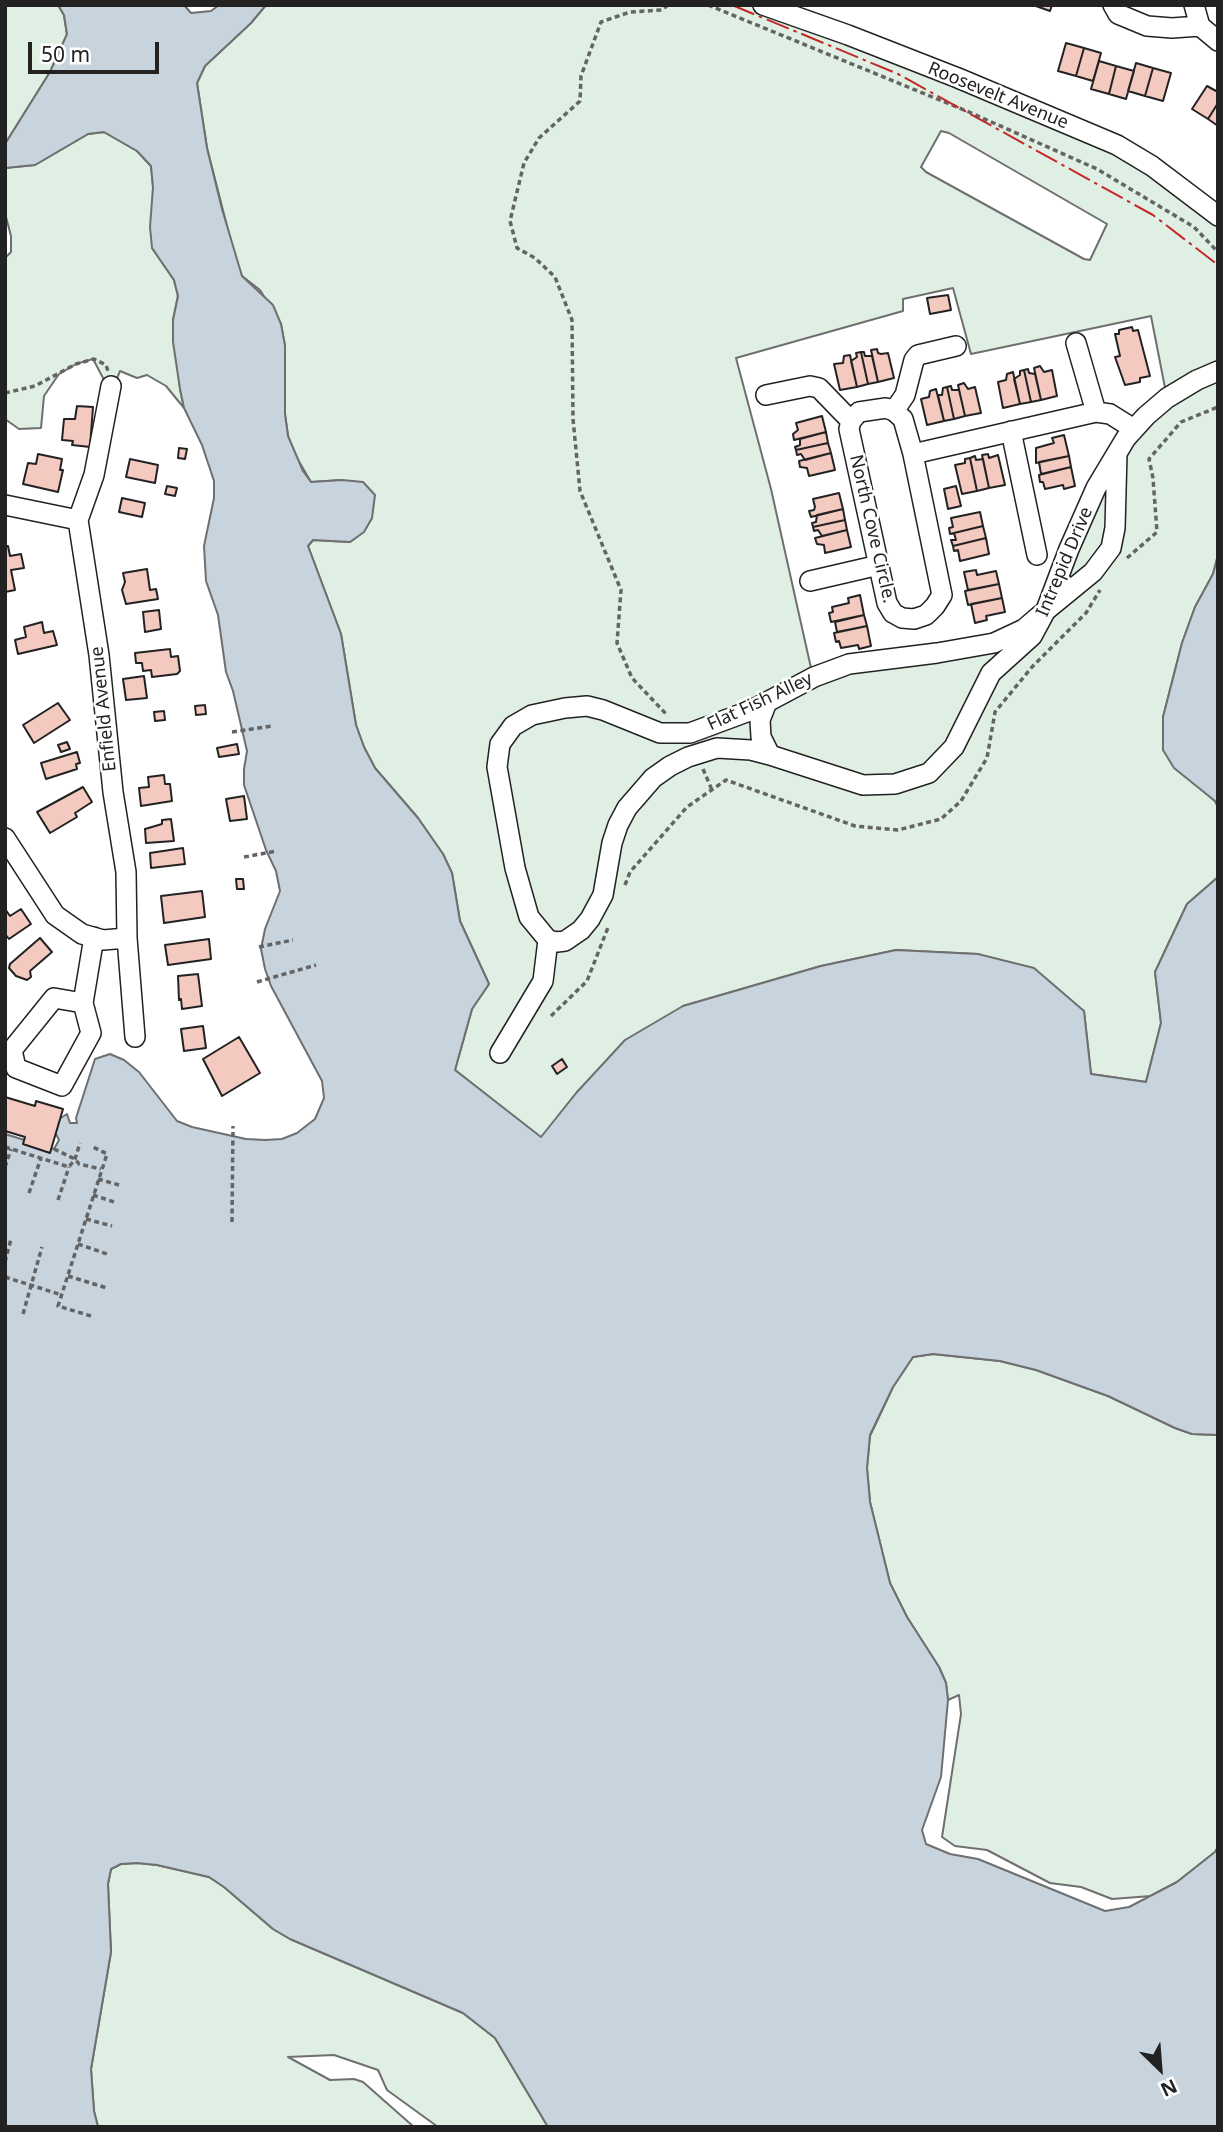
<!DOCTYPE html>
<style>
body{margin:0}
#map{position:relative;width:1223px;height:2132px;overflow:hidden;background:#fff;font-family:"Noto Sans",sans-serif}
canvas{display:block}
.frame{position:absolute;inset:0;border:7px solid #222;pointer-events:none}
.north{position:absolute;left:1125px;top:2034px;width:70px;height:70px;-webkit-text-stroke:5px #fff;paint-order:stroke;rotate:155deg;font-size:19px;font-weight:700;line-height:28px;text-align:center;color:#222}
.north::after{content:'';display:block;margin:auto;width:24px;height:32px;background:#222;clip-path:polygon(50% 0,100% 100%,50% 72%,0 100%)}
.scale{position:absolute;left:28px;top:42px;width:131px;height:32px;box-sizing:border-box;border:4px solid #222;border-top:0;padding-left:9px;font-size:21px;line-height:24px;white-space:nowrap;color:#222;-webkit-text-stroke:5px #fff;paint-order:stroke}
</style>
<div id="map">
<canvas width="1223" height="2132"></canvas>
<div class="frame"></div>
<div class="north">N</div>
<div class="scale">50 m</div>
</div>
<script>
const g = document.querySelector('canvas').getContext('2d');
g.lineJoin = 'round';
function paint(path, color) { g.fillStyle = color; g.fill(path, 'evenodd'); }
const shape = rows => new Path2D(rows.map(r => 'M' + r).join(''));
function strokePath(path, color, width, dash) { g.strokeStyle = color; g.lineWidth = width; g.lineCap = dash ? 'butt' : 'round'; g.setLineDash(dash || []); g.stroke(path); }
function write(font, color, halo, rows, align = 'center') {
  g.font = font + ' "Noto Sans",sans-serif'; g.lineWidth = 5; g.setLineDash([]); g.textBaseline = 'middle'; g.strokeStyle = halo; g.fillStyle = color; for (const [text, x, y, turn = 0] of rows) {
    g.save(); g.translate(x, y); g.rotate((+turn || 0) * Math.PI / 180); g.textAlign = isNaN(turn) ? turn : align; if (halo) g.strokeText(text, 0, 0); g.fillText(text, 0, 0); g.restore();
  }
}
const green = shape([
 [5,5,58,5,64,15,67,35,50,72,5,144,5,5],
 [266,5,758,5,1075,127,1218,215,1218,555,1213,574,1195,607,1182,643,1163,717,1163,750,1195,784,1215,801,1218,807,1218,877,1187,904,1155,972,1161,1023,1146,1082,1091,1074,1084,1011,978,954,896,950,821,966,683,1006,577,1092,541,1138,455,1070,472,1009,489,984,460,921,452,873,443,854,418,818,375,768,364,747,356,725,341,634,308,546,313,540,350,542,363,532,372,518,342,480,311,482,294,453,288,436,285,414,285,346,281,324,260,290,242,276,236,261,207,148,197,83,205,66,251,23,266,5],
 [941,131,949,133,1107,224,1090,260,1084,259,926,172,921,167,941,131],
 [953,288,971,354,1151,316,1167,398,1096,488,1038,617,937,653,813,677,771,489,736,358,903,311,903,299,953,288],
 [104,132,137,151,151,166,153,187,152,248,174,280,178,296,173,320,180,389,184,408,166,386,147,375,137,378,120,371,111,393,93,359,76,364,59,374,44,396,41,428,19,429,5,419,5,258,11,252,11,236,5,213,5,168,35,165,88,134,104,132],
 [933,1354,1000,1361,1036,1370,1108,1396,1175,1428,1192,1434,1218,1435,1218,1847,1215,1852,1177,1882,1151,1896,1112,1899,1081,1887,1050,1883,987,1850,955,1846,942,1837,961,1714,959,1695,948,1700,946,1683,939,1667,907,1617,890,1583,870,1502,867,1468,870,1436,893,1387,913,1357,933,1354],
 [137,1863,157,1865,209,1877,224,1887,273,1929,290,1939,463,2013,495,2038,548,2127,438,2127,387,2090,378,2070,334,2055,288,2057,330,2080,354,2079,363,2082,414,2127,98,2127,94,2111,91,2069,111,1952,108,1884,111,1869,121,1864,137,1863]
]);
const water = shape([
 [58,5,184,5,191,13,211,11,219,5,266,5,251,23,205,66,197,83,207,148,222,209,242,276,273,305,281,324,285,346,285,414,288,436,303,471,311,482,342,480,363,482,375,495,372,518,364,532,350,542,313,540,308,546,341,634,356,725,364,747,375,768,418,818,443,854,452,873,460,921,489,984,472,1009,455,1070,541,1137,577,1092,625,1040,683,1006,821,966,896,950,978,954,1034,968,1084,1011,1091,1074,1146,1082,1161,1023,1155,972,1187,904,1218,877,1218,1435,1192,1434,1175,1428,1108,1396,1036,1370,1000,1361,933,1354,913,1357,893,1387,870,1435,867,1468,870,1502,890,1583,907,1617,939,1667,946,1683,948,1700,941,1777,922,1830,926,1844,950,1854,978,1859,1105,1911,1129,1907,1177,1882,1215,1852,1218,1847,1218,2127,548,2127,495,2038,463,2013,290,1939,273,1929,224,1887,209,1877,157,1865,137,1863,121,1864,111,1869,108,1884,111,1952,91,2069,94,2111,98,2127,5,2127,5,1134,54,1149,59,1140,51,1124,67,1114,70,1123,77,1123,76,1118,95,1059,110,1054,124,1060,139,1072,177,1121,192,1127,246,1139,265,1140,282,1139,297,1133,315,1119,324,1098,322,1081,271,986,265,969,261,949,265,929,280,891,276,871,266,850,244,785,244,769,247,751,233,691,226,672,218,615,206,581,204,546,214,498,214,481,202,445,184,408,180,389,173,342,173,320,178,296,174,280,152,248,150,227,153,187,151,166,137,151,104,132,88,134,35,165,5,168,5,144,50,72,67,34,64,15,58,5],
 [1218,555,1218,807,1215,801,1174,768,1163,750,1163,717,1182,643,1195,607,1213,574,1218,555]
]);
const building = shape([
 [1033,5,1052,5,1050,11,1033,5],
 [1066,43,1084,48,1076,76,1058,71,1066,43],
 [1084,48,1101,53,1093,81,1076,76,1084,48],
 [1099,61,1116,66,1109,94,1091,89,1099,61],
 [1136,63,1153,68,1145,96,1128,91,1136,63],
 [1116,66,1134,71,1126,99,1109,94,1116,66],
 [1153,68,1171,73,1163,101,1145,96,1153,68],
 [1207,86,1218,92,1218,103,1208,119,1192,109,1207,86],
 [1218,103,1218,126,1208,119,1218,103],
 [948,295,951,310,930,314,927,298,948,295],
 [1132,327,1133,331,1138,330,1150,376,1140,378,1140,382,1125,385,1115,357,1120,356,1115,334,1119,334,1119,330,1132,327],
 [877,349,878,353,881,354,888,353,894,378,878,382,871,350,877,349],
 [861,352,868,384,857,387,851,361,857,357,856,353,861,352],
 [861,352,864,352,865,356,872,356,878,382,868,384,861,352],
 [850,355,857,387,840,390,834,364,843,363,844,356,850,355],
 [1040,366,1044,372,1052,370,1057,396,1041,400,1034,368,1040,366],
 [1028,369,1029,373,1035,374,1041,400,1031,402,1024,370,1028,369],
 [1024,370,1031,402,1020,404,1014,379,1020,375,1020,371,1024,370],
 [1013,372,1020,404,1003,408,998,382,1006,380,1007,374,1013,372],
 [964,383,968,389,975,387,981,413,965,416,958,385,964,383],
 [951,386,952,390,959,390,965,416,954,419,947,387,951,386],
 [947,387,954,419,944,421,938,395,942,395,943,388,947,387],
 [936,389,944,421,927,425,921,399,929,397,930,391,936,389],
 [77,406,93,407,90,447,72,445,73,441,62,440,64,419,75,419,77,406],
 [822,416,826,432,794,440,793,434,798,430,796,423,822,416],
 [826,432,828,443,796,450,795,447,800,445,800,439,826,432],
 [1064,435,1069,456,1036,463,1036,448,1054,443,1052,438,1064,435],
 [828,443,831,453,805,460,801,454,797,455,796,450,828,443],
 [179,448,187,449,185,459,178,458,179,448],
 [831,453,835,470,809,476,807,468,800,467,799,461,831,453],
 [38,454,62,459,60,470,63,470,58,492,23,484,28,463,36,464,38,454],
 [988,454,989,458,998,455,1005,485,989,488,982,455,988,454],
 [975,456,976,460,983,459,989,488,977,491,970,458,975,456],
 [1069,456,1071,467,1041,474,1039,462,1069,456],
 [970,458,977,491,962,494,955,465,965,463,965,459,970,458],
 [130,459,158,465,155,483,126,477,130,459],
 [1071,467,1075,486,1064,489,1063,485,1045,489,1043,482,1040,482,1039,475,1071,467],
 [167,486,177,488,175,496,165,494,167,486],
 [956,486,961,506,948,509,944,489,956,486],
 [839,493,843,509,811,517,809,511,814,510,815,507,813,499,839,493],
 [122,498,145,503,142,517,119,512,122,498],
 [843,509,845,520,813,527,812,523,816,522,817,515,843,509],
 [980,512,983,526,950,534,949,528,953,527,951,518,980,512],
 [845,520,847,530,822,536,818,530,814,531,813,527,845,520],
 [983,526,986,538,953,546,951,540,956,540,954,533,983,526],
 [847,530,851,547,825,553,824,545,817,544,815,538,847,530],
 [986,538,989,554,960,561,958,550,954,551,953,546,986,538],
 [8,546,10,556,21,554,24,568,11,570,15,590,5,592,5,547,8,546],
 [147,569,150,590,156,589,158,599,126,604,122,590,125,582,123,573,147,569],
 [976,570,977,575,996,571,999,584,968,590,964,572,976,570],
 [999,584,1002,598,968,605,965,591,999,584],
 [860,595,864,615,831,622,829,613,833,612,832,607,849,603,848,598,860,595],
 [1002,598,1005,612,986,616,987,620,975,623,971,604,1002,598],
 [159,610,161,629,145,632,143,612,159,610],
 [864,615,867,626,837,632,835,622,864,615],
 [42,622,44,633,53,631,57,645,18,654,15,640,26,637,24,627,42,622],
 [867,626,871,646,859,649,858,645,841,648,839,641,836,642,834,633,867,626],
 [170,649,171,657,178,656,180,671,177,674,152,677,151,670,143,671,142,663,136,663,135,653,170,649],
 [144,676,147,698,126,700,123,679,144,676],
 [58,703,70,720,34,743,23,725,58,703],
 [205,705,206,714,196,715,195,706,205,705],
 [164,711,165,720,155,721,154,712,164,711],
 [67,742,70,749,61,752,58,745,67,742],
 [237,744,239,754,219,757,217,748,237,744],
 [77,752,80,763,76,764,77,769,46,779,41,763,77,752],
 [164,775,165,784,170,784,172,801,141,806,139,788,149,787,148,777,164,775],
 [83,787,92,802,75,813,77,817,50,833,37,812,83,787],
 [244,796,247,819,230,821,226,799,244,796],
 [171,819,174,841,146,843,145,829,162,824,162,820,171,819],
 [183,848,185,864,151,868,150,853,183,848],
 [236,879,243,879,244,889,237,889,236,879],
 [202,891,205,917,164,923,161,896,202,891],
 [5,909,10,916,21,909,31,924,9,939,5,934,5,909],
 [40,938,52,952,30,971,31,977,27,980,16,976,9,968,10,964,40,938],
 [209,939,211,959,168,965,165,945,209,939],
 [198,974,202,1006,182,1009,181,999,179,1000,178,976,198,974],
 [203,1026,206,1048,184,1051,181,1029,203,1026],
 [239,1037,260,1073,222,1096,203,1059,239,1037],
 [562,1059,567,1067,557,1074,552,1066,562,1059],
 [5,1097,35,1106,36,1101,63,1109,50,1153,23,1144,25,1137,5,1131,5,1097]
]);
const path = shape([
 [668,5,662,10,630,12,601,22,581,76,580,101,539,138,524,163,510,221,517,248,535,258,555,277,572,320,573,419,580,491,621,590,617,643,632,678,668,716],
 [708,5,969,112,1097,169,1194,227,1218,252],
 [5,393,35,386,76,364,94,359,106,365,108,371],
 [1127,558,1157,532,1153,478,1149,459,1181,422,1218,407],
 [232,732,272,726],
 [703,769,712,790],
 [244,857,277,851],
 [625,885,630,872,687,807,726,780,855,826,898,830,941,819,961,801,987,758,995,712,1032,667,1086,613,1100,590],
 [259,947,293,940],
 [257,982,316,965],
 [551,1016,587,981,609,925],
 [5,1147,69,1167,75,1159,80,1143],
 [54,1149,75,1159,79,1164,101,1169],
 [5,1167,11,1149],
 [98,1179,119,1185],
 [29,1193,41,1158],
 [93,1195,117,1203],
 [58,1200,69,1167],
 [86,1219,112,1226],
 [232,1222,233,1126],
 [78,1244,110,1255],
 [5,1262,11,1239],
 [68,1276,107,1288],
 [5,1277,62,1295],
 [23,1314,42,1247],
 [91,1316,58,1306,107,1154,93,1147]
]);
const minor = shape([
 [763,5,848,35,958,78,1117,145,1152,166,1218,216],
 [1113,5,1118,14,1147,26,1172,28,1200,26],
 [1194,5,1200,26,1218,41],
 [1076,343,1096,412],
 [111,386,94,475,78,520,99,655,113,792,126,872,127,938,135,1037],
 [766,395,810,386,819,388,851,421],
 [894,411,905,395,914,360,918,355,956,346],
 [1011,431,1037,555],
 [913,454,942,595,935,606,926,615,914,619,902,618,893,613,887,603,849,429,851,421,859,412,886,408,894,411,903,419,913,454,1096,412,1110,414,1134,429],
 [5,505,78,520],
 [810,581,879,565],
 [767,702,760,720,761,737,770,755,863,785,895,784,929,773,954,747,991,673,1032,636,1046,610,1069,549,1096,488,1126,438,1146,416,1167,398,1197,380,1218,371],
 [5,838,55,915,82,934,103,940,127,938],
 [548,940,557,942,565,941,581,930,590,919,603,895,612,843,618,825,627,808,653,778,670,766,688,757,717,748,751,750,770,755],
 [83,1003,91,1033,62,1086,16,1068,12,1050,54,998,83,1003,94,937],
 [500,1053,543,981,548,940,529,917,515,868,497,767,500,744,513,726,532,715,565,708,587,706,603,710,660,733,690,733,752,710,814,677,849,664,937,653,994,643,1024,629,1038,617,1093,572,1111,548,1115,528,1117,453]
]);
const power = shape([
 [732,5,898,74,1153,215,1218,265]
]);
const streetNames = [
 ["Roosevelt Avenue",998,96,22],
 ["North Cove Circle.",872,529,77],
 ["Intrepid Drive",1065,562,-67],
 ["Flat Fish Alley",760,702,-25],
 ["Enfield Avenue",104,709,-96]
];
paint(green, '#e0efe3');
strokePath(green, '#6f6f6f', 2);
paint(water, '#c7d3dd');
strokePath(water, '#6f6f6f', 2);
paint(building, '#f3c9c0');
strokePath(building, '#222', 2);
strokePath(minor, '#222', 22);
strokePath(path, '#646464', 3.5, [5, 3.5]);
strokePath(minor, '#fff', 19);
strokePath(power, '#c62828', 2, [24, 5, 3.5, 5]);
write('18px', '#222', '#fff', streetNames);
</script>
